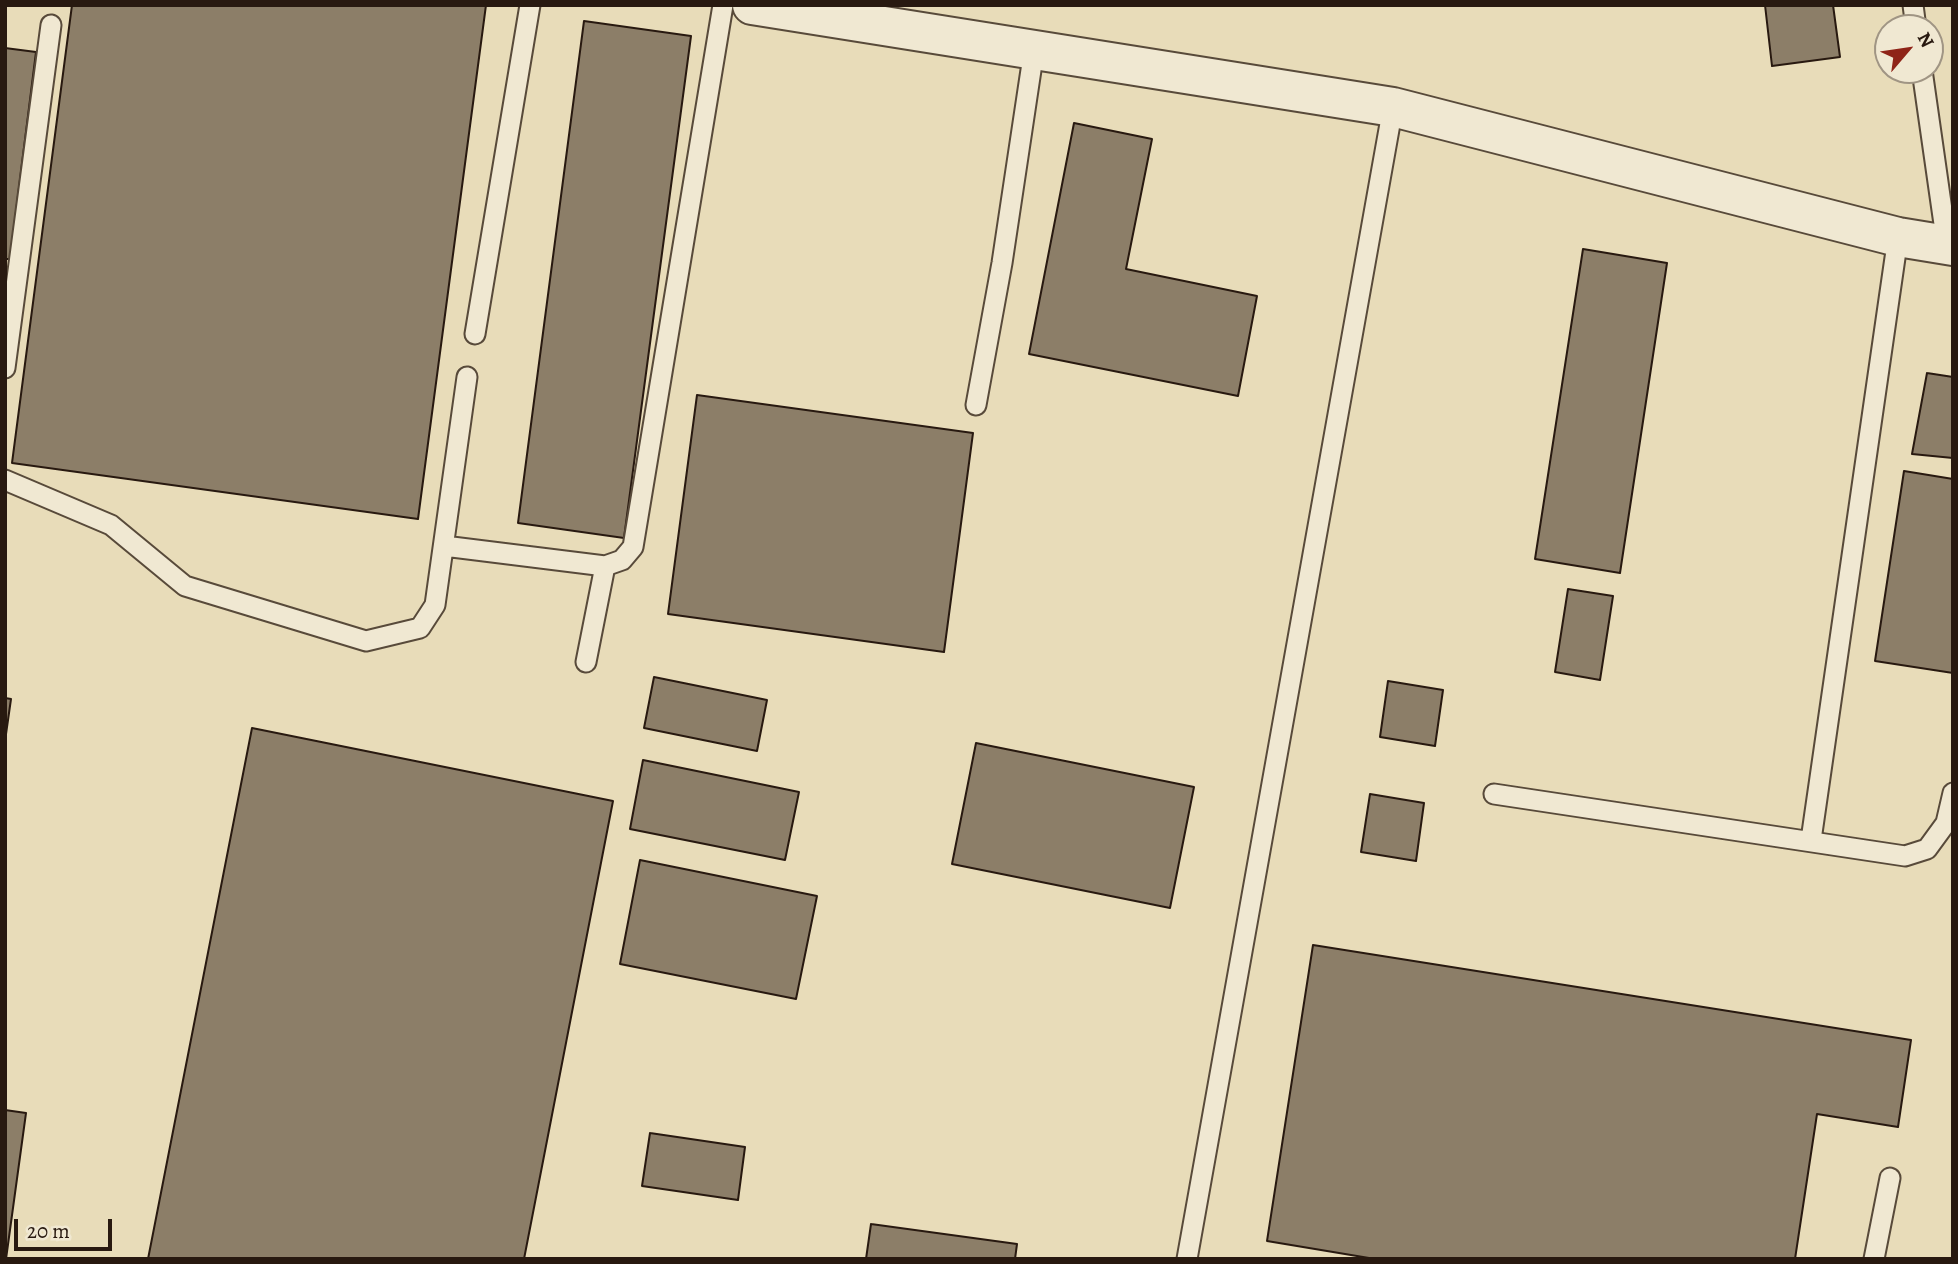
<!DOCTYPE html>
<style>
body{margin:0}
#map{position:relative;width:1958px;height:1264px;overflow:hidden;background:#e8dcb9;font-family:Alegreya,serif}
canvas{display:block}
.frame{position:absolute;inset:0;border:7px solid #281910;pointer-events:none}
.north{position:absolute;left:1874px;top:14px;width:70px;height:70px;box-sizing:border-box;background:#f0e8d2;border:2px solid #a09584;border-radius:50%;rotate:61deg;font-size:19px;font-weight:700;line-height:28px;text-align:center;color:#281910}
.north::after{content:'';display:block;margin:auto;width:24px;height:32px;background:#8f2418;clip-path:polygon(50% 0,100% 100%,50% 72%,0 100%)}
.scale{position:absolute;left:14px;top:1219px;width:98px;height:32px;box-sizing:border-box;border:4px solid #281910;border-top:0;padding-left:9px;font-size:21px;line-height:24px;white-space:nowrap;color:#281910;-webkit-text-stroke:5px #f0e8d2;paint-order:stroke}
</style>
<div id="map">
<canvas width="1958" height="1264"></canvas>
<div class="frame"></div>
<div class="north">N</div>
<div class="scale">20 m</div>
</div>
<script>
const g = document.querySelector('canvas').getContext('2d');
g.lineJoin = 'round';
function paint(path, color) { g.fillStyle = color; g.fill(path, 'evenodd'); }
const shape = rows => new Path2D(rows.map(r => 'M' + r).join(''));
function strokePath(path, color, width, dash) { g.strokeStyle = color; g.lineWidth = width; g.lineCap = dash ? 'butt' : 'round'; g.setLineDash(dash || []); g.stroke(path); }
const building = shape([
 [72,5,486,5,418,519,12,463,72,5],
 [1765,5,1833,5,1840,57,1772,66,1765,5],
 [584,21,691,36,624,538,518,523,584,21],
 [5,48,36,52,10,259,5,259,5,48],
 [1074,123,1152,139,1126,269,1257,296,1238,396,1029,354,1074,123],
 [1583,249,1667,263,1620,573,1535,559,1583,249],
 [1927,373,1953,377,1953,458,1912,454,1927,373],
 [697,395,973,433,944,652,668,614,697,395],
 [1904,471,1953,479,1953,673,1875,661,1904,471],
 [1568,589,1613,596,1600,680,1555,672,1568,589],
 [654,677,767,700,757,751,644,728,654,677],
 [1388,681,1443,690,1435,746,1380,737,1388,681],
 [5,698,11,699,5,741,5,698],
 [252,728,613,801,524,1259,148,1259,252,728],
 [976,743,1194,787,1170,908,952,864,976,743],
 [643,760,799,792,785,860,630,829,643,760],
 [1370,794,1424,803,1416,861,1361,852,1370,794],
 [640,860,817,896,796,999,620,964,640,860],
 [1313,945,1911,1040,1898,1127,1817,1114,1795,1259,1375,1259,1267,1241,1313,945],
 [5,1110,26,1113,6,1259,5,1259,5,1110],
 [650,1133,745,1147,738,1200,642,1186,650,1133],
 [871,1224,1017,1244,1015,1259,866,1259,871,1224]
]);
const lane = shape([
 [1913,5,1916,28],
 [1922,70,1947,245],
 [475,334,530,5],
 [5,368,51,25],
 [976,405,1002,263,1034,50],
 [5,480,111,525,185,586,366,641,420,628,435,605,467,377],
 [444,546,605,566,622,560,633,547,723,5],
 [586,662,605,566],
 [1494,794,1905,856,1927,849,1946,823,1953,793],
 [1811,840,1898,237],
 [1187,1259,1393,107],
 [1874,1259,1890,1178]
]);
const street = shape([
 [752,5,1393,107,1898,237,1953,246]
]);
paint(building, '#8c7e68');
strokePath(building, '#281910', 2);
strokePath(lane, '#584a3a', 23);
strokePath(street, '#584a3a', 42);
strokePath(lane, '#f0e8d2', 19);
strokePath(street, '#f0e8d2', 38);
</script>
